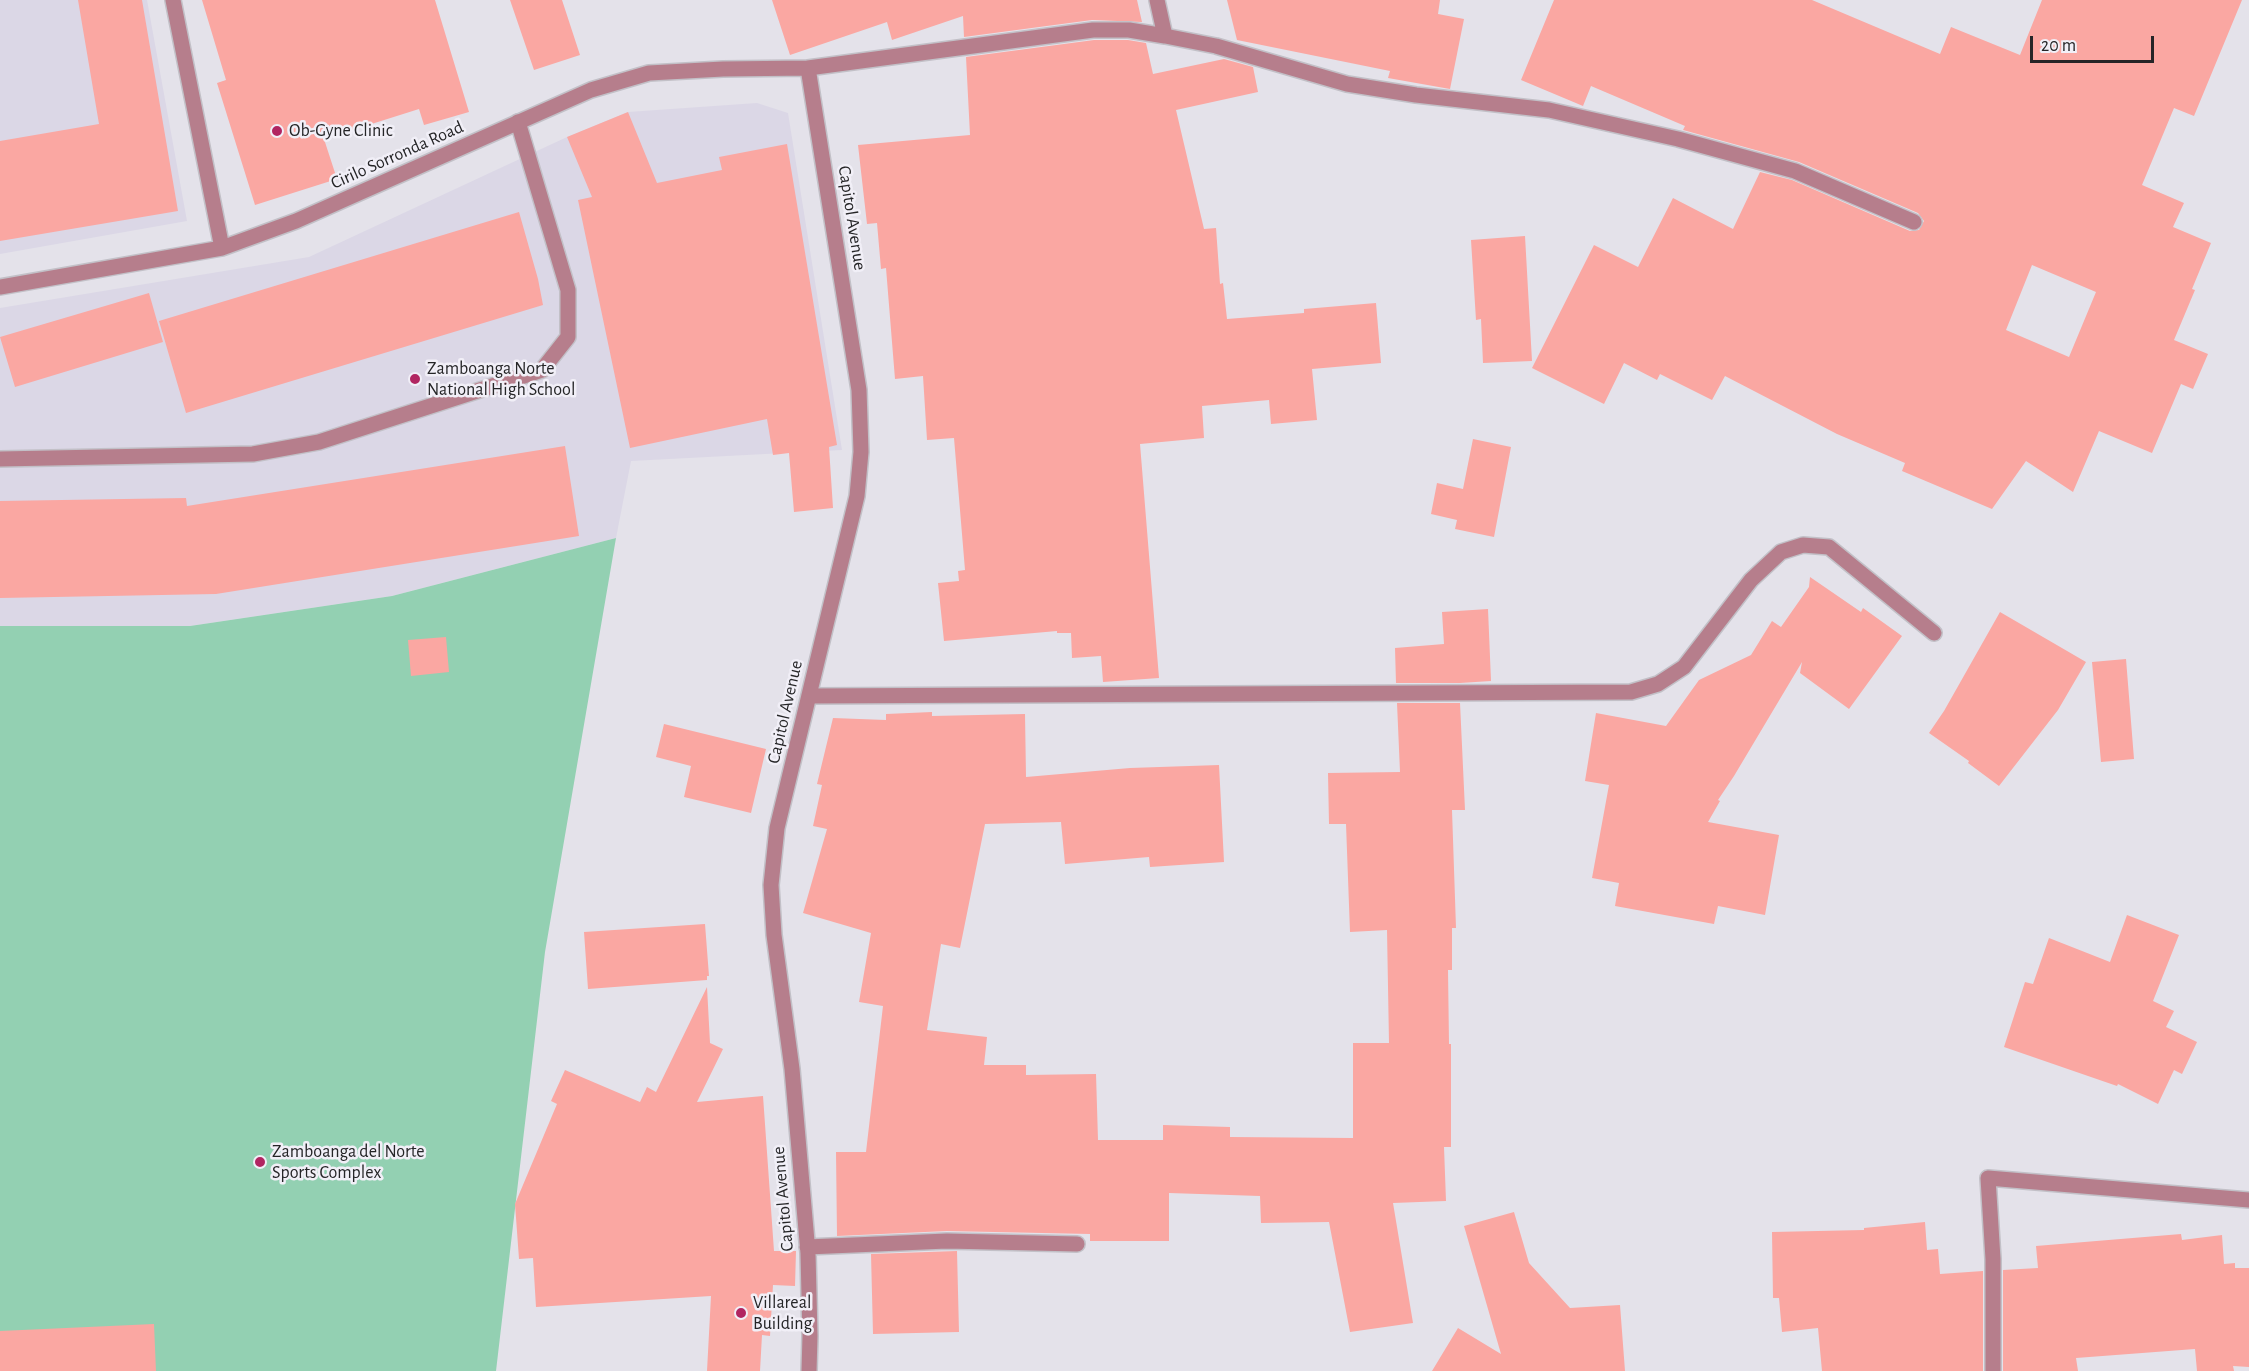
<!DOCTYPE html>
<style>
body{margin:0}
#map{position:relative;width:2249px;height:1371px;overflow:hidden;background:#e4e2ea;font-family:"Alegreya Sans",sans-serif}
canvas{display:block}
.scale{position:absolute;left:2030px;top:36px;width:124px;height:27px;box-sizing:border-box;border:3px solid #252527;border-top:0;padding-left:8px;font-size:18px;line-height:21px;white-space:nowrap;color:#252527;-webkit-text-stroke:4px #f1eff7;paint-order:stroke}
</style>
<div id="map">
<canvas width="2249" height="1371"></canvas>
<div class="scale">20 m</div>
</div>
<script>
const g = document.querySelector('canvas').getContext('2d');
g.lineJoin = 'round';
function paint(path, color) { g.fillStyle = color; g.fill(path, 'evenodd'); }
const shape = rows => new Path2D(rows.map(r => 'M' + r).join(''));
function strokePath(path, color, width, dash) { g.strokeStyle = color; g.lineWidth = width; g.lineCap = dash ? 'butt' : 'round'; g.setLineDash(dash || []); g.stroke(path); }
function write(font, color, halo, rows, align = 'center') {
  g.font = font + ' "Alegreya Sans",sans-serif'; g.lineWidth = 5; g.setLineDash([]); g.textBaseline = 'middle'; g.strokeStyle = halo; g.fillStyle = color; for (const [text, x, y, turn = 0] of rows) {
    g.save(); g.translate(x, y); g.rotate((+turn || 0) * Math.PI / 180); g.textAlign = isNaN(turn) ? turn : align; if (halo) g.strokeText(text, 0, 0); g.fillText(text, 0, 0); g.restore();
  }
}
const built = shape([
 [0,0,147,0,187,221,0,254],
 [757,103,788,113,842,450,631,461,616,538,392,596,190,626,0,626,0,308,309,257,567,137,628,112]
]);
const green = shape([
 [616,538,545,952,496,1371,0,1371,0,626,190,626,392,596]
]);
const building = shape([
 [78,0,142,0,178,211,0,241,0,141,99,124],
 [202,0,435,0,469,112,424,125,419,109,324,139,337,179,255,205,217,83,226,80],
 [510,0,562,0,580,55,534,70],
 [772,0,1137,0,1142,22,1092,20,964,37,963,16,892,40,887,22,790,55],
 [1227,0,1440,0,1438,14,1464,19,1450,89,1388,78,1390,71,1237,40],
 [1554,0,1812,0,1940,54,1951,27,2020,55,2042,0,2242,0,2194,116,2174,108,2142,185,2184,203,2173,227,2211,243,2192,289,2195,290,2174,340,2208,354,2193,389,2181,384,2152,453,2099,431,2073,492,2026,461,1992,509,1902,471,1905,463,1837,434,1725,376,1712,400,1660,374,1657,380,1624,363,1604,404,1532,368,1594,245,1638,267,1673,198,1733,229,1760,172,1792,180,1910,231,1919,230,1924,221,1918,213,1799,162,1683,130,1685,126,1591,86,1583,106,1521,80],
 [2032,265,2096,292,2069,357,2006,330],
 [1094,40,1128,40,1146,43,1153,74,1224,59,1253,67,1258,92,1176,110,1204,229,1216,228,1220,284,1223,283,1227,319,1304,313,1304,309,1376,303,1381,363,1312,369,1317,420,1271,424,1269,400,1202,406,1204,438,1140,444,1159,678,1103,682,1101,656,1072,658,1071,633,1057,633,1057,631,944,641,938,583,959,581,958,571,965,570,954,438,927,440,923,376,895,379,886,268,881,269,877,223,867,224,858,145,970,135,966,57],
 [628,112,657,183,722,170,719,157,787,144,837,445,829,447,833,508,794,512,789,453,773,455,767,419,630,448,578,200,592,197,567,137],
 [519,212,538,279,543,305,186,413,159,321],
 [1525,236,1532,361,1483,363,1481,319,1476,320,1471,240],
 [149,293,163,342,15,387,0,337],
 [1473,439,1511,447,1494,537,1455,529,1457,520,1431,514,1437,483,1463,489],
 [565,446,579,536,216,594,0,598,0,501,186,498,187,506],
 [1810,577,1861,612,1863,608,1902,636,1849,709,1800,673,1802,662,1734,776,1718,800,1720,801,1708,822,1779,835,1765,915,1718,906,1714,924,1615,906,1619,883,1592,878,1609,785,1585,781,1596,713,1666,726,1699,680,1751,655,1772,621,1781,627,1809,587],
 [1488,609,1491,681,1460,683,1396,683,1395,648,1444,644,1442,612],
 [2000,612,2086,662,2058,710,1999,786,1968,763,1969,761,1929,733,1944,711],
 [446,637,449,672,411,676,408,640],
 [2126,659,2134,759,2101,762,2092,662],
 [1397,703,1460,703,1465,810,1452,810,1456,928,1452,928,1452,970,1448,970,1449,1044,1451,1044,1451,1147,1444,1147,1446,1201,1393,1203,1413,1323,1350,1332,1329,1222,1261,1223,1260,1196,1169,1193,1169,1241,1090,1241,1090,1234,947,1231,837,1236,836,1152,866,1152,883,1006,859,1002,871,933,803,913,827,829,813,826,822,785,817,784,833,718,886,720,886,714,932,712,932,716,1025,714,1026,777,1130,768,1219,765,1224,862,1150,867,1149,857,1065,864,1061,822,985,824,960,948,941,944,927,1030,987,1037,984,1065,1026,1065,1026,1075,1096,1074,1098,1140,1163,1140,1163,1125,1230,1127,1230,1137,1353,1138,1353,1043,1389,1043,1387,930,1350,932,1346,824,1329,824,1328,773,1400,772],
 [664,724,766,749,751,813,684,797,691,766,656,757],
 [2127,915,2179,935,2153,1001,2174,1011,2166,1027,2197,1042,2182,1074,2174,1070,2158,1104,2118,1084,2117,1086,2004,1047,2025,982,2033,984,2049,938,2110,962],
 [705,924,709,976,707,976,707,980,588,989,584,932],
 [707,987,710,1043,723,1049,697,1102,763,1096,774,1251,796,1251,795,1286,773,1285,770,1336,762,1335,760,1371,707,1371,711,1296,536,1307,533,1258,519,1259,515,1204,557,1104,551,1101,565,1070,640,1102,647,1087,656,1092],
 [1514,1212,1529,1263,1570,1308,1620,1305,1625,1371,1432,1371,1458,1328,1501,1354,1464,1226],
 [1925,1222,1927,1250,1938,1249,1940,1274,1983,1271,1983,1371,1822,1371,1818,1328,1782,1332,1779,1298,1773,1298,1772,1232,1864,1230,1864,1228],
 [2181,1234,2182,1240,2222,1235,2224,1264,2235,1263,2235,1268,2249,1268,2249,1367,2233,1366,2234,1371,2197,1371,2195,1349,2076,1358,2078,1371,2003,1371,2003,1270,2038,1268,2036,1246],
 [957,1251,959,1332,873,1334,871,1254],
 [154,1324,156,1371,0,1371,0,1331]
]);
const lane = shape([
 [0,459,253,454,319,442,542,370,568,337,568,290,518,122]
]);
const street = shape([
 [173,0,222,248],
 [1157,0,1165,36],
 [808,68,859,390,861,452,857,496,777,828,771,885,774,935,792,1069,808,1253,810,1336,809,1371],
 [0,287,222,248,296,221,591,90,649,73,723,69,808,68,1093,30,1129,30,1165,36,1216,46,1347,84,1416,95,1549,110,1678,139,1795,171,1914,222],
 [809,696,1631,692,1658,684,1684,667,1751,580,1781,552,1803,545,1829,547,1934,633],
 [807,1247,947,1241,1077,1244],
 [1993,1371,1993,1259,1988,1178,2249,1200]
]);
const markers = [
 [277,131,6,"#b12561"],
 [415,379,6,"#b12561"],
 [260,1162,6,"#b12561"],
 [741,1313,6,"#b12561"]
];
const poiNames = [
 ["Ob-Gyne Clinic",289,131],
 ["Zamboanga Norte",427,369],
 ["National High School",427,390],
 ["Zamboanga del Norte",272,1152],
 ["Sports Complex",272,1173],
 ["Villareal",753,1303],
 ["Building",753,1324]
];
const streetNames = [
 ["Cirilo Sorronda Road",397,155,-24],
 ["Capitol Avenue",852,218,81],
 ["Capitol Avenue",785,712,-77],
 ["Capitol Avenue",783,1199,-95]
];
paint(built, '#dbd7e6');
paint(green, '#93d0b2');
paint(building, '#faa7a2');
strokePath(lane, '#c2c0c7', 18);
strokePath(street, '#c2c0c7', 18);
strokePath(lane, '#b67e8c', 15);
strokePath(street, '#b67e8c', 15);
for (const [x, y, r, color] of markers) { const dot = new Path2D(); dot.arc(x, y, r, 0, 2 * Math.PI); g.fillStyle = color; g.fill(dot); strokePath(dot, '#f1eff7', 2); }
write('18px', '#252527', '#f1eff7', poiNames, 'left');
write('18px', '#252527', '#f1eff7', streetNames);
</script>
